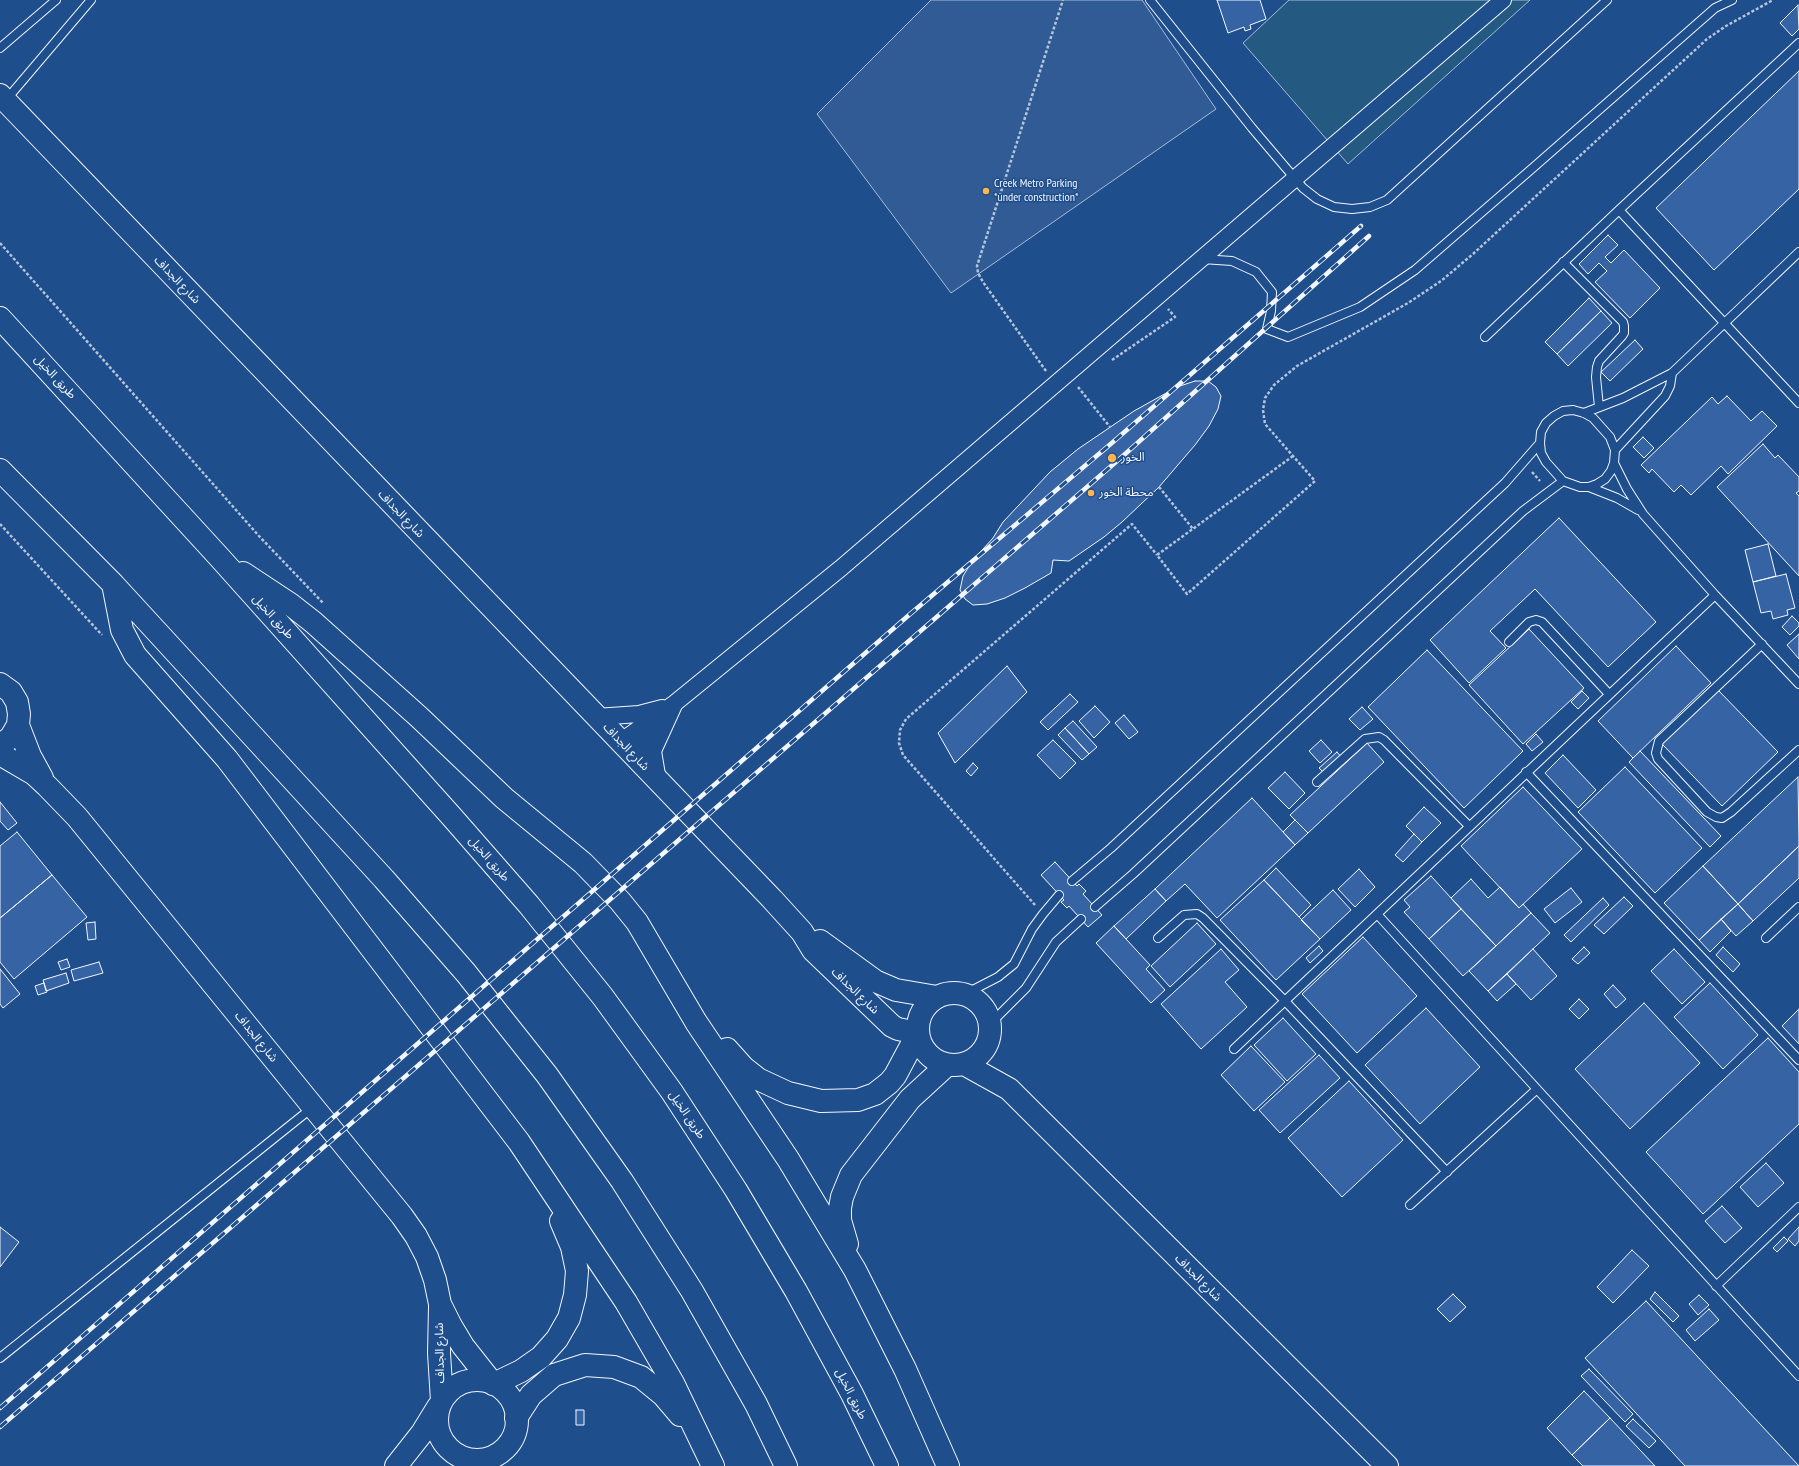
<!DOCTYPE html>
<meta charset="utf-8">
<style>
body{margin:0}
canvas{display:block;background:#1f4e8c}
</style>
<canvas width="1799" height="1466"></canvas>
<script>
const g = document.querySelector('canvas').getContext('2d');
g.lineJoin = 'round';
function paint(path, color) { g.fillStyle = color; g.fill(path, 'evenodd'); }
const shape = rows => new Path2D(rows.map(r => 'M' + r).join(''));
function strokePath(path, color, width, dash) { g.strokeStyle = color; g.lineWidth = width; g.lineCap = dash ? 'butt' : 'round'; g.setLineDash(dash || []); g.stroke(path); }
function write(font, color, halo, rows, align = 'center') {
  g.font = font + ' "PT Sans Narrow","Noto Sans Arabic",sans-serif'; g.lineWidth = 3; g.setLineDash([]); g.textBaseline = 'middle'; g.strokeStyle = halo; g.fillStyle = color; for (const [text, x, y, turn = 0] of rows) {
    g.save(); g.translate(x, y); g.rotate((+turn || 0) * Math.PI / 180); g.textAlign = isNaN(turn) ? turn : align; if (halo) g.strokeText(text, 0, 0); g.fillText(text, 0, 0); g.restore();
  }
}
const green = shape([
 [1289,0,1530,0,1348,164,1243,43,1289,0]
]);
const parking = shape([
 [931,0,1142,0,1216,109,951,293,817,114,931,0]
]);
const building = shape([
 [1217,0,1260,0,1266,19,1250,25,1251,29,1245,31,1244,27,1228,33,1217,0],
 [1798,5,1799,29,1792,36,1780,23,1798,5],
 [1799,71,1799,189,1714,270,1656,208,1799,71],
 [1608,235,1618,245,1605,257,1611,263,1624,250,1660,288,1630,318,1595,282,1607,271,1599,263,1588,274,1579,264,1608,235],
 [1589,298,1601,311,1557,354,1545,342,1589,298],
 [1601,311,1612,323,1568,366,1557,354,1601,311],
 [1635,340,1643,349,1610,381,1601,372,1635,340],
 [1195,381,1208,381,1216,387,1221,396,1218,409,1209,426,1195,445,1159,487,1122,522,1104,537,1069,561,1053,560,1051,573,1025,588,1005,598,987,604,973,605,965,599,960,590,963,576,973,560,993,538,1003,522,1050,472,1078,449,1134,411,1177,387,1195,381],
 [1727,396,1751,421,1762,411,1777,426,1728,474,1721,466,1691,495,1681,485,1674,492,1652,469,1649,473,1641,465,1712,397,1718,404,1727,396],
 [1643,437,1654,448,1644,458,1633,447,1643,437],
 [1763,444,1775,458,1778,455,1799,477,1799,491,1796,493,1799,496,1799,576,1717,487,1763,444],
 [1559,518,1656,622,1608,667,1535,589,1490,631,1506,648,1469,683,1430,640,1559,518],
 [1768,544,1776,576,1753,582,1745,550,1768,544],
 [1786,574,1795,608,1787,610,1788,615,1773,619,1771,611,1761,613,1753,582,1786,574],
 [1792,616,1799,623,1799,626,1790,635,1782,627,1792,616],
 [1529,629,1584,688,1523,744,1469,685,1529,629],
 [1799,634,1799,659,1787,645,1799,634],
 [1676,646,1711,683,1633,758,1598,721,1676,646],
 [1427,650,1523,751,1464,808,1368,707,1427,650],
 [1007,666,1027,692,955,763,938,733,1007,666],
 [1718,690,1778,752,1722,806,1662,744,1718,690],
 [1582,691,1589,698,1578,709,1571,702,1582,691],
 [1070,694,1078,702,1048,730,1040,722,1070,694],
 [1095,706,1110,722,1094,738,1079,721,1095,706],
 [1362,707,1373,719,1360,730,1349,719,1362,707],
 [1124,715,1138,732,1129,739,1115,723,1124,715],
 [1073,721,1097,747,1089,754,1065,728,1073,721],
 [1065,728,1089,754,1082,760,1058,735,1065,728],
 [1536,734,1543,742,1532,751,1526,744,1536,734],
 [1053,740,1076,763,1060,779,1037,755,1053,740],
 [1321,740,1332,752,1320,763,1309,751,1321,740],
 [1367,743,1384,762,1308,833,1290,815,1367,743],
 [1640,751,1721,836,1710,847,1629,762,1640,751],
 [1337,752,1342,758,1325,774,1319,768,1337,752],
 [1563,755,1596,790,1578,808,1545,773,1563,755],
 [973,763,978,768,971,776,966,771,973,763],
 [1625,767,1702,848,1655,893,1578,812,1625,767],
 [1285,772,1305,793,1289,809,1268,788,1285,772],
 [1798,777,1799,846,1738,904,1703,866,1798,777],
 [1523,787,1582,849,1519,908,1461,846,1523,787],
 [1252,798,1295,845,1217,918,1185,884,1166,901,1155,889,1252,798],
 [0,802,17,823,8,830,0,821,0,802],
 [1424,807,1441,823,1422,842,1406,826,1424,807],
 [1295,820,1308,833,1295,845,1283,832,1295,820],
 [17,832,52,875,0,918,0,846,17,832],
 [1414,834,1422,842,1403,862,1395,855,1414,834],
 [1799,846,1799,878,1753,921,1738,904,1799,846],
 [1055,862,1077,886,1079,884,1086,891,1083,894,1102,915,1088,927,1069,906,1067,908,1061,902,1064,900,1041,875,1055,862],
 [1703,866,1738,904,1699,940,1664,903,1703,866],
 [1276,868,1311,905,1299,917,1264,880,1276,868],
 [1359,869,1375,887,1355,907,1338,889,1359,869],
 [52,875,87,917,14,979,0,962,0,918,52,875],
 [1431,876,1461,909,1429,939,1404,912,1410,907,1404,900,1431,876],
 [1471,879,1488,898,1500,887,1519,908,1523,904,1531,913,1496,946,1451,898,1471,879],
 [1264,880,1320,939,1276,980,1220,920,1264,880],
 [1571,888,1582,902,1555,923,1544,909,1571,888],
 [1155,889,1166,901,1126,939,1114,926,1155,889],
 [1333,890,1351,910,1320,939,1301,920,1333,890],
 [1624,897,1633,906,1604,934,1594,925,1624,897],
 [1603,898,1609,905,1571,942,1564,935,1603,898],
 [1738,904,1753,921,1736,936,1721,919,1738,904],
 [1461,909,1496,946,1463,976,1429,939,1461,909],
 [1531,913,1550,933,1488,991,1469,971,1531,913],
 [1721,919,1731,931,1710,952,1699,940,1721,919],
 [95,922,96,939,88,940,86,923,95,922],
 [1197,923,1216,944,1170,987,1151,966,1197,923],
 [1114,926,1150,965,1146,969,1165,990,1151,1003,1096,943,1114,926],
 [1363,937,1417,996,1357,1053,1302,994,1363,937],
 [1319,946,1323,951,1310,963,1306,958,1319,946],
 [1584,947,1590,953,1578,964,1572,959,1584,947],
 [1723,947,1740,964,1733,972,1716,955,1723,947],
 [1221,949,1239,970,1225,982,1247,1007,1201,1049,1161,1004,1221,949],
 [1533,949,1557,976,1531,1000,1507,974,1533,949],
 [1674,949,1705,982,1682,1004,1651,971,1674,949],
 [67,959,70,967,61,970,58,962,67,959],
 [99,962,103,973,74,981,71,970,99,962],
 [0,969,20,994,3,1008,0,1004,0,969],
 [66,973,69,983,46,991,43,980,66,973],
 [1507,974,1516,984,1497,1001,1488,991,1507,974],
 [44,983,47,992,38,995,35,986,44,983],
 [1710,983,1758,1035,1723,1069,1674,1017,1710,983],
 [1613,985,1626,999,1616,1008,1604,994,1613,985],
 [1579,999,1589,1009,1579,1019,1569,1009,1579,999],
 [1644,1003,1700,1063,1630,1129,1575,1069,1644,1003],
 [1426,1008,1480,1067,1420,1124,1365,1065,1426,1008],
 [1799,1009,1799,1044,1782,1026,1799,1009],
 [1283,1018,1316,1054,1287,1081,1254,1045,1283,1018],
 [1768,1038,1799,1072,1799,1124,1703,1214,1646,1152,1768,1038],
 [1251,1046,1285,1082,1254,1111,1221,1075,1251,1046],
 [1319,1055,1340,1078,1280,1133,1259,1110,1319,1055],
 [1349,1081,1403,1140,1342,1197,1288,1138,1349,1081],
 [1766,1163,1784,1183,1758,1207,1740,1187,1766,1163],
 [1722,1206,1742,1228,1725,1243,1705,1221,1722,1206],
 [0,1227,19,1242,0,1267,0,1227],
 [1799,1227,1799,1241,1795,1246,1788,1239,1799,1227],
 [1784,1237,1788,1241,1777,1252,1773,1248,1784,1237],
 [1632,1250,1649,1266,1613,1303,1597,1287,1632,1250],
 [1655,1292,1679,1316,1673,1322,1650,1299,1655,1292],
 [1453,1294,1466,1307,1450,1322,1437,1309,1453,1294],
 [1699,1295,1709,1305,1698,1315,1689,1304,1699,1295],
 [1646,1301,1799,1466,1685,1466,1585,1358,1646,1301],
 [1709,1309,1719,1320,1695,1341,1686,1330,1709,1309],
 [1589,1369,1633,1414,1625,1422,1581,1376,1589,1369],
 [1584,1391,1610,1418,1572,1455,1547,1428,1584,1391],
 [576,1410,584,1410,584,1425,576,1425,576,1410],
 [1610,1418,1655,1466,1583,1466,1572,1455,1610,1418],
 [1633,1419,1656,1441,1649,1448,1626,1426,1633,1419]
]);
const path = shape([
 [0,243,259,536,323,603],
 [1112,360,1175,317,1168,309],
 [1046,371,983,282,978,273,977,266,1063,0],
 [1078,387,1110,427],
 [1293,456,1157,555,1187,594,1315,481,1293,456,1265,424,1263,410,1265,398,1274,385,1297,366,1408,303,1441,281,1473,254,1707,39,1726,26,1773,0],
 [1532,472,1540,481],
 [1159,487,1193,529],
 [0,524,102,635],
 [1035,905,903,755,899,743,900,730,906,719,1132,524,1157,555]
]);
const lane = shape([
 [1150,0,1252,128,1303,188,1317,199,1334,207,1352,209,1370,207,1387,200,1607,0],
 [0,48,56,0],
 [6,100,91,0],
 [1619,210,1799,403],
 [1202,259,1232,261,1256,272,1272,292,1271,311,1267,329,1288,337,1360,307,1415,270,1535,166,1715,8,1732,0],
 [1563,262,1623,322,1624,326,1624,333,1622,336,1599,361,1597,367,1596,377,1599,407],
 [1485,337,1619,210,1799,43],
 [1573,410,1584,413,1593,418,1610,437,1615,450,1614,463,1611,471,1605,479,1597,484,1589,487,1580,487,1563,481,1546,462,1541,453,1540,443,1541,432,1546,423,1554,416,1563,411,1573,410],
 [1584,413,1623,398,1672,373,1799,252],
 [1615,450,1665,396,1670,386,1672,373],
 [1614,463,1627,489,1643,514,1715,595,1799,684],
 [1589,487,1617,498,1638,510],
 [1509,642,1529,622,1536,620,1542,622,1609,694],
 [1762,644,1659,741,1656,753,1658,759,1707,812,1716,817,1722,818,1731,812,1799,750],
 [1526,772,1799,1060],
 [1317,782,1365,739,1379,737,1384,740,1469,826],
 [1072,881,1111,848,1505,483,1540,443],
 [1095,907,1133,874,1523,511,1563,481],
 [1377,914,1799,1376],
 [1158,938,1184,915,1197,914,1203,918,1285,1001,1447,1172],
 [1766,938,1799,907],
 [965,994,998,977,1014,964,1032,929,1043,914,1059,895],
 [990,1024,1026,988,1056,942,1081,919],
 [1234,1049,1715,595],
 [1410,1205,1537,1089],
 [1716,1286,1799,1207],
 [0,1358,313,1107]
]);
const street = shape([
 [596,717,639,714,662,708],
 [620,742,675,703,841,568,1503,0],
 [632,754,660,721],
 [658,781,653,751,674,705]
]);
const secondary = shape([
 [0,95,772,899,802,932,813,950,892,1026,898,1029,918,1033],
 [0,684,11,692,17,702,19,714,18,725,11,737,0,746],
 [18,725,30,756,42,778],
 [0,754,34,774,47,786,77,817,402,1216,416,1236,427,1257,435,1280,440,1304,451,1326,463,1346,493,1384],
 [820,941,875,981,896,990,937,997],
 '918 1029a36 36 0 1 1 72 0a36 36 0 1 1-72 0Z',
 [964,1064,1009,1089,1387,1466],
 [440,1307,439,1353,442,1401],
 '437 1420a40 40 0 1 1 80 0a40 40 0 1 1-80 0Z',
 [396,1466,422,1433,438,1407]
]);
const highway = shape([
 [0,318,220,558,452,817,529,905,603,997,672,1092,736,1190,796,1291,852,1394,887,1466],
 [0,470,113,584,384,879,466,973,547,1075,622,1181,692,1291,756,1404,786,1466],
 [243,573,290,604,313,622,419,717,504,798,583,863,620,901,637,922,696,1022,788,1159,855,1270,905,1369,948,1466],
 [113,584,122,630,135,655,227,759,519,1142,626,1302,673,1383,713,1466],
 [727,1049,744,1068,758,1079,788,1093,821,1101,858,1100,875,1094,889,1083,895,1076,918,1033],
 [847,1244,840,1220,840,1208,842,1197,851,1175,910,1099,947,1065],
 [494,1384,521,1371,541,1357,557,1339,569,1318,575,1295,577,1271,572,1247,561,1221],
 [516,1418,531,1395,554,1375,585,1365,614,1367,641,1377,663,1395,680,1415]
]);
const rail = shape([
 [0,1408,909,615,1113,442,1361,226],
 [0,1427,1124,455,1369,236]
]);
const markers = [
 [986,191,4,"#ffb74d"],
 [1112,458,5,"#ffb74d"],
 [1091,493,4,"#ffb74d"]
];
const poiNames = [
 ["Creek Metro Parking",994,184],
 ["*under construction*",994,198],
 ["الخور",1121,458],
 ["محطة الخور",1099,493]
];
const streetNames = [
 ["شارع الجداف",177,280,46],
 ["طريق الخيل",55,377,47],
 ["شارع الجداف",401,514,46],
 ["طريق الخيل",273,617,48],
 ["شارع الجداف",626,747,46],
 ["طريق الخيل",489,859,49],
 ["شارع الجداف",855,991,44],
 ["شارع الجداف",256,1037,51],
 ["طريق الخيل",687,1115,56],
 ["شارع الجداف",1198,1278,45],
 ["شارع الجداف",440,1353,-91],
 ["طريق الخيل",851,1394,63]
];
paint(green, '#245a82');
strokePath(green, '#a8bbd7', 1);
paint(parking, '#305b95');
strokePath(parking, '#a8bbd7', 1);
paint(building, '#3563a3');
strokePath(building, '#f2f6ff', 1);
strokePath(lane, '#f2f6ff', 10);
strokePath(street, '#f2f6ff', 18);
strokePath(secondary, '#f2f6ff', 24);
strokePath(highway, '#f2f6ff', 24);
strokePath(path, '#b3c4dc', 2.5, [3, 2]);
strokePath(lane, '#1f4e8c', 8);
strokePath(street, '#1f4e8c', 16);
strokePath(secondary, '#1f4e8c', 22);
strokePath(highway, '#1f4e8c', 22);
strokePath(rail, '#f2f6ff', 4.5);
strokePath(rail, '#1f4e8c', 3, [9]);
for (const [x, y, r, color] of markers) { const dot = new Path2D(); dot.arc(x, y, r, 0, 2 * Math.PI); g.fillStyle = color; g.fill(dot); strokePath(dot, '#1f4e8c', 1.5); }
write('12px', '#f2f6ff', '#1f4e8c', poiNames, 'left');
write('12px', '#f2f6ff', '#1f4e8c', streetNames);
</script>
